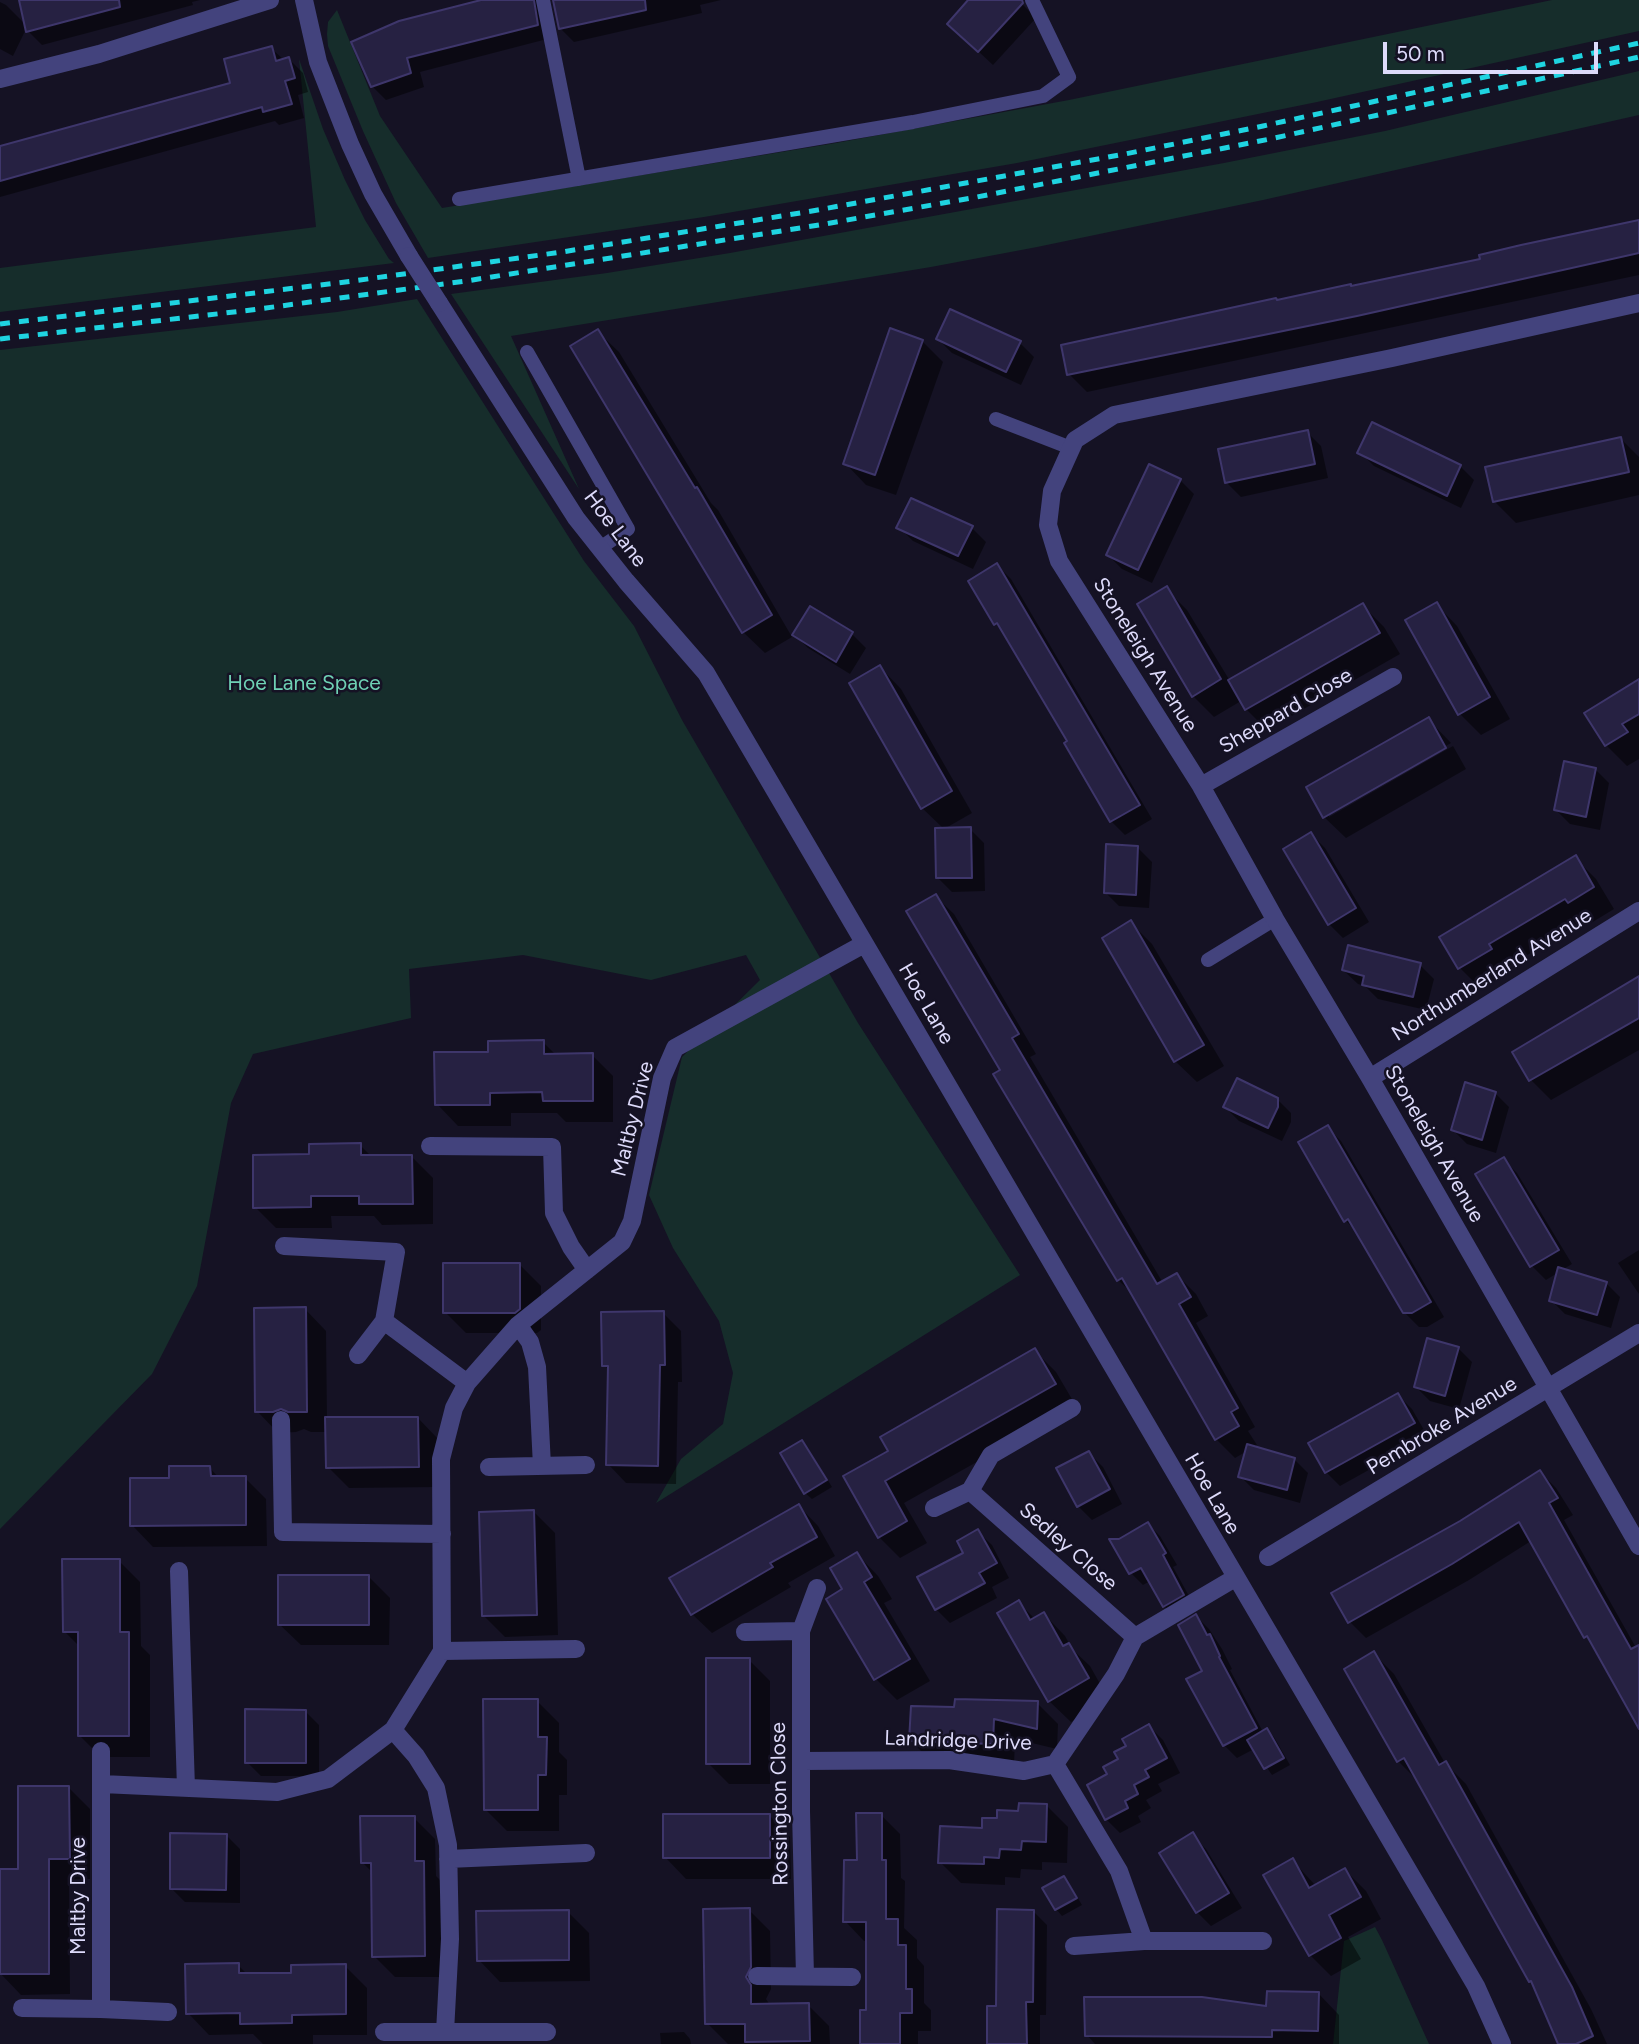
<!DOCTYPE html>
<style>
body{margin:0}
#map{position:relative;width:1639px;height:2044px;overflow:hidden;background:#151224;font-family:Figtree,sans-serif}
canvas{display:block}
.scale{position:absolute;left:1383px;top:42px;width:215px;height:32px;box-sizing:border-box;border:4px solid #dddafa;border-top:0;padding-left:9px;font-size:21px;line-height:24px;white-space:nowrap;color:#dddafa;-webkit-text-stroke:5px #151224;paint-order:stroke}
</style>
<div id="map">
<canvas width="1639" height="2044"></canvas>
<div class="scale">50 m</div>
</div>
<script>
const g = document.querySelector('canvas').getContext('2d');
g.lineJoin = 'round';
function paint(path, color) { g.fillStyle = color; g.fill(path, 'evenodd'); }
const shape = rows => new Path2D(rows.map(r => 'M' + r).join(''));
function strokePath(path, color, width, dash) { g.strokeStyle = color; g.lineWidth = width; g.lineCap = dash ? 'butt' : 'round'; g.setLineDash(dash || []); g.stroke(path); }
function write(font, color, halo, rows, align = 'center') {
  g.font = font + ' Figtree,sans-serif'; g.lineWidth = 5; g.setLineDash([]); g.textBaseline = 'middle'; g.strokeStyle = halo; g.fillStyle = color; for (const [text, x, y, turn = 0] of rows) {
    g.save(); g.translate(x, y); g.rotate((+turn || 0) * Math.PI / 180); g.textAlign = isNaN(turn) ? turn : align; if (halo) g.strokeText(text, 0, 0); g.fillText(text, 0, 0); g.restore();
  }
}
const green = shape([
 [1552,0,1639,0,1639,31,1317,102,1017,163,704,217,428,258,396,203,363,131,328,46,327,34,328,22,337,10,380,116,442,208,836,143,1069,100],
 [299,59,323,129,345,180,365,220,389,259,394,263,0,312,0,268,316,227],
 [1639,71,1639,115,1263,200,1037,247,931,267,511,336,579,489,451,294,607,273,730,253,1224,163,1385,131],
 [417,299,584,561,634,626,682,720,858,1023,1020,1275,656,1503,681,1459,723,1424,733,1373,719,1321,673,1248,649,1195,682,1057,760,980,746,955,651,980,523,955,409,969,411,1018,253,1054,231,1103,197,1286,152,1374,0,1529,0,350,337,312],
 [1375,1927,1382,1940,1429,2044,1333,2044,1344,1941]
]);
const shadow = shape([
 [29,0,200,0,192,2,193,5,42,45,26,29,13,56,0,49,0,2,6,5,26,25],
 [488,0,542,0,551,38,420,72,424,87,386,100,372,86,354,43],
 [555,0,721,0,700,5,702,13,574,42,560,28],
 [970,0,1018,0,1036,18,993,65,963,37],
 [271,48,284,60,289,59,303,73,308,92,298,95,304,118,279,125,275,121,0,197,0,148,232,84],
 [1639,222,1639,275,1087,392,1069,374,1352,288,1482,260],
 [597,331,619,352,711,503,718,510,792,637,765,653,743,632],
 [938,339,1020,343,1034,357,1021,385,952,353],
 [922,341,943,362,896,495,866,485,845,463],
 [1307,432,1321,446,1328,478,1241,497,1227,483],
 [1621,439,1639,457,1639,495,1516,523,1494,501],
 [1360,452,1460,466,1474,480,1461,508,1374,466],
 [1180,480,1194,494,1152,583,1122,569,1108,555],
 [899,527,972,528,986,542,973,569,913,541],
 [997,565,1011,579,1152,819,1125,835,1111,821,1070,741,1007,635,996,624],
 [1166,589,1187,610,1230,681,1363,606,1384,627,1400,654,1267,730,1246,709,1241,701,1214,717,1193,696],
 [1436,604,1457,626,1510,719,1481,735,1460,714,1407,621],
 [811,608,852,634,866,648,850,674,808,648,794,634],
 [880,667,901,689,972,813,944,829,922,808],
 [1639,682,1639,759,1627,766,1606,745],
 [1428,719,1451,743,1329,812,1329,817,1453,746,1466,769,1346,838,1324,817,1308,788],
 [1595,769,1609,783,1600,830,1570,824,1556,810],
 [970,829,984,843,985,891,952,892,938,878],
 [1311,834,1325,848,1369,922,1343,938,1329,924],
 [1138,848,1152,862,1149,908,1119,906,1105,892],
 [1575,858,1596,879,1614,909,1591,923,1587,919,1509,966,1512,971,1481,989,1460,968],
 [935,896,954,914,1036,1054,1030,1057,1163,1283,1177,1275,1196,1294,1208,1316,1196,1323,1255,1427,1248,1431,1257,1445,1252,1448,1294,1459,1308,1473,1300,1503,1254,1490,1240,1476,1247,1451,1235,1458,1216,1439,1133,1294,1118,1280,1002,1071],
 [1131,923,1152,944,1224,1066,1197,1082,1175,1061],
 [1420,965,1434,979,1426,1010,1378,999,1365,986,1358,984,1343,970],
 [1639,977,1639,1050,1551,1100,1531,1080,1515,1053],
 [543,1042,556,1055,592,1055,613,1076,613,1122,566,1122,557,1113,511,1113,511,1126,458,1126,437,1104,489,1054],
 [1495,1093,1509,1107,1496,1153,1467,1144,1453,1130],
 [1277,1099,1291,1113,1291,1122,1282,1141,1239,1121,1225,1107],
 [1327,1127,1341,1141,1444,1317,1427,1327,1419,1327,1404,1312,1359,1234,1346,1221],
 [360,1145,372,1157,412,1157,433,1178,433,1224,382,1225,374,1216,331,1216,332,1228,276,1228,255,1207,311,1156],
 [1503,1159,1517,1173,1572,1264,1562,1270,1606,1283,1620,1297,1611,1328,1565,1314,1551,1300,1559,1272,1546,1280,1532,1266,1477,1175],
 [1639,1250,1639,1294,1618,1263],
 [519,1264,541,1286,541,1330,537,1333,466,1333,445,1312],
 [305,1309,326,1331,327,1419,418,1418,439,1440,440,1487,349,1488,328,1467,327,1432,311,1432,304,1429,296,1432,278,1433,257,1411],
 [663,1313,681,1331,682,1382,678,1382,676,1484,626,1483,608,1464,610,1371,604,1365],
 [1458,1348,1472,1362,1459,1409,1430,1401,1416,1387],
 [1035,1351,1056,1372,1076,1406,904,1503,927,1543,900,1558,879,1537,846,1477,890,1452],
 [1398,1395,1412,1409,1428,1437,1340,1486,1326,1472],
 [802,1442,808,1448,832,1487,812,1499,805,1493],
 [1089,1453,1103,1467,1122,1504,1092,1520,1078,1506],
 [210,1468,219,1478,245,1478,266,1499,267,1546,153,1547,132,1525,170,1479],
 [1540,1472,1556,1488,1573,1515,1564,1520,1639,1653,1639,1724,1595,1646,1586,1637,1531,1541,1469,1580,1366,1638,1350,1622,1460,1523],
 [799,1506,818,1526,835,1556,788,1583,791,1587,712,1633,692,1614],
 [534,1512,555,1533,558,1635,505,1637,483,1615],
 [1148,1524,1160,1536,1177,1565,1173,1567,1195,1607,1176,1618,1164,1606,1150,1581,1143,1585,1131,1573,1112,1540,1120,1540],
 [978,1532,992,1545,1009,1578,992,1587,997,1598,950,1623,936,1609],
 [857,1554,878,1576,892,1599,884,1603,930,1681,897,1700,876,1679,828,1599,844,1590],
 [119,1561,140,1582,141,1646,150,1655,150,1757,101,1757,80,1736,80,1647,64,1631],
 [368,1576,390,1598,389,1645,301,1645,279,1624],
 [1019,1603,1035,1619,1044,1614,1065,1636,1072,1649,1090,1666,1109,1700,1071,1722,1049,1701],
 [1196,1616,1209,1629,1222,1649,1232,1669,1230,1670,1263,1732,1267,1730,1274,1737,1290,1765,1272,1775,1254,1749,1237,1758,1224,1745,1204,1671],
 [1374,1654,1394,1674,1445,1763,1466,1784,1591,2009,1607,2044,1559,2044,1535,1986,1418,1781,1398,1761],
 [749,1660,770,1681,770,1784,729,1784,708,1763],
 [537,1701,559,1723,559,1752,567,1760,567,1795,559,1795,559,1831,507,1831,486,1810],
 [1037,1703,1058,1724,1057,1749,1015,1739,1014,1765,932,1762,911,1741,956,1709],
 [305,1711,319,1725,319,1776,261,1776,247,1762],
 [1149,1726,1163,1740,1180,1773,1158,1784,1162,1791,1146,1800,1151,1808,1138,1816,1141,1822,1120,1833,1106,1819,1109,1775,1129,1747],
 [69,1788,90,1809,90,1879,69,1880,70,1994,21,1995,0,1973,0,1870,20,1870],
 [1047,1806,1068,1827,1067,1863,1042,1862,1042,1870,1021,1869,1020,1878,1005,1877,1005,1885,961,1883,940,1862,999,1820],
 [769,1815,790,1837,791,1879,686,1879,665,1857],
 [881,1815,900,1834,901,1878,905,1881,904,1928,917,1940,917,1958,924,1966,924,2003,931,2010,931,2031,918,2031,918,2044,862,2044,868,2012,868,1941,864,1941,845,1921,858,1862],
 [414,1818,435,1839,436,1876,444,1884,445,1977,395,1977,374,1956,373,1873,362,1862],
 [226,1835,240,1849,240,1903,185,1902,171,1888],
 [1192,1835,1206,1849,1242,1908,1211,1926,1197,1912],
 [1293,1861,1316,1886,1345,1870,1366,1891,1381,1919,1348,1937,1361,1959,1331,1976,1310,1955],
 [1064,1879,1070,1885,1082,1905,1062,1916,1056,1909],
 [749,1910,770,1931,771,1989,766,1999,770,2005,808,2005,829,2026,830,2044,728,2044,707,2023],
 [1033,1911,1047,1925,1046,2015,1040,2015,1040,2044,989,2044],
 [568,1912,589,1933,590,1981,500,1982,479,1960],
 [238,1965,248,1975,293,1974,345,1966,367,1988,367,2035,313,2035,313,2044,263,2044,253,2034,209,2035,188,2013],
 [1318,1993,1339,2015,1339,2044,1095,2044,1087,2035,1268,2008],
 [684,2032,690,2039,691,2044,661,2044,660,2033]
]);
const building = shape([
 [19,0,119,0,120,7,26,32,19,0],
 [481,0,534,0,538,25,407,58,411,73,371,87,351,42,399,21,481,0],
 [553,0,645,0,646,10,559,29,553,0],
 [968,0,1022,0,1023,3,978,52,947,24,968,0],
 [272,46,276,61,289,57,295,78,285,81,292,104,263,112,262,107,0,181,0,146,230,83,224,59,272,46],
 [1639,220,1639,253,1357,316,1067,375,1061,345,1276,298,1277,300,1351,284,1351,286,1480,259,1479,255,1521,245,1639,220],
 [950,309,1021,341,1006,372,936,339,950,309],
 [890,328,923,340,875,475,843,464,890,328],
 [598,329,695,488,697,487,772,615,742,633,570,346,598,329],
 [1372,422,1461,465,1447,496,1357,453,1372,422],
 [1308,430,1315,464,1225,483,1218,449,1308,430],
 [1621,437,1629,472,1493,502,1485,467,1621,437],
 [1149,464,1181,479,1138,570,1106,555,1149,464],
 [911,498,973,526,958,556,896,528,911,498],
 [997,563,1140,805,1110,822,1064,743,1067,741,997,623,994,625,968,581,997,563],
 [1167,586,1221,679,1192,697,1137,604,1167,586],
 [1437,602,1490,697,1458,715,1405,620,1437,602],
 [1363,603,1380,633,1245,710,1228,680,1363,603],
 [810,606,853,632,836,662,792,635,810,606],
 [880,665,952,791,921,809,849,683,880,665],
 [1639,679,1639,714,1622,724,1628,732,1605,746,1584,713,1639,679],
 [1429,717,1446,748,1323,818,1306,787,1429,717],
 [1564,761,1596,768,1586,817,1554,810,1564,761],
 [971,827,972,878,936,878,935,828,971,827],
 [1311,832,1356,908,1328,925,1283,849,1311,832],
 [1106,844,1138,846,1136,895,1104,893,1106,844],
 [1576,855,1594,887,1568,903,1565,899,1489,944,1492,949,1458,969,1439,937,1576,855],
 [936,894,1019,1034,1012,1038,1157,1284,1177,1273,1191,1297,1179,1304,1238,1408,1231,1412,1239,1426,1215,1440,1122,1278,1117,1281,993,1074,1000,1070,906,911,936,894],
 [1131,920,1204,1045,1174,1062,1102,938,1131,920],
 [1348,945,1421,963,1413,997,1362,985,1364,976,1342,970,1348,945],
 [1639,976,1639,1018,1529,1081,1512,1052,1639,976],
 [544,1040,544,1054,593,1053,593,1101,543,1101,542,1092,490,1093,490,1105,435,1105,434,1052,488,1052,488,1041,544,1040],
 [1237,1078,1278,1098,1278,1107,1268,1128,1223,1107,1237,1078],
 [1465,1082,1496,1092,1482,1140,1451,1130,1465,1082],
 [1328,1125,1431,1302,1412,1313,1403,1313,1348,1219,1344,1222,1298,1142,1328,1125],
 [361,1143,361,1155,412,1155,413,1204,359,1204,359,1196,311,1196,311,1207,253,1208,253,1155,309,1154,309,1144,361,1143],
 [1504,1157,1559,1250,1530,1267,1475,1174,1504,1157],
 [443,1263,520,1263,520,1309,515,1313,443,1313,443,1263],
 [1558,1267,1607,1282,1597,1315,1549,1301,1558,1267],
 [306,1307,307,1412,288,1412,281,1409,273,1412,255,1412,254,1308,306,1307],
 [664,1311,665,1365,660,1365,658,1466,606,1465,608,1366,602,1366,601,1312,664,1311],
 [1427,1338,1459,1347,1445,1396,1414,1387,1427,1338],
 [1035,1348,1056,1384,885,1481,907,1521,878,1538,843,1476,888,1451,880,1437,1035,1348],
 [1398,1393,1415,1423,1325,1473,1308,1443,1398,1393],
 [325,1417,418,1417,419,1467,326,1468,325,1417],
 [802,1440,827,1480,804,1494,780,1453,802,1440],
 [1247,1444,1295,1458,1287,1490,1238,1477,1247,1444],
 [1089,1451,1110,1489,1077,1507,1056,1468,1089,1451],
 [169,1466,210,1466,211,1476,246,1476,246,1525,130,1526,130,1478,169,1478,169,1466],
 [1540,1470,1558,1498,1549,1503,1631,1649,1639,1645,1639,1729,1587,1636,1584,1638,1519,1522,1452,1564,1348,1623,1331,1593,1460,1521,1540,1470],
 [799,1504,817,1537,770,1563,773,1567,691,1615,669,1578,799,1504],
 [534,1510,537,1615,482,1616,479,1512,534,1510],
 [1148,1522,1166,1553,1163,1555,1184,1595,1163,1607,1141,1568,1129,1574,1109,1539,1119,1539,1148,1522],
 [978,1529,997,1563,979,1573,985,1583,935,1610,917,1577,963,1553,957,1541,978,1529],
 [857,1552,872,1577,864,1582,910,1659,874,1680,826,1599,842,1589,830,1568,857,1552],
 [62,1559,120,1559,120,1632,129,1632,129,1736,78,1736,78,1632,63,1632,62,1559],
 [278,1575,369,1575,369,1625,278,1625,278,1575],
 [1019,1600,1030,1620,1044,1612,1063,1646,1069,1643,1089,1678,1048,1702,997,1613,1019,1600],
 [1196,1614,1207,1635,1210,1634,1220,1656,1219,1657,1257,1728,1223,1746,1186,1679,1202,1671,1178,1625,1196,1614],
 [1374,1651,1439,1765,1446,1761,1572,1987,1593,2036,1576,2044,1558,2044,1531,1981,1529,1982,1404,1758,1397,1762,1344,1669,1374,1651],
 [706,1658,750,1658,750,1764,706,1764,706,1658],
 [483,1699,538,1699,538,1737,547,1737,546,1775,538,1775,538,1810,484,1810,483,1699],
 [955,1699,1038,1701,1037,1729,994,1719,993,1744,909,1741,911,1706,954,1707,955,1699],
 [245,1709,306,1710,306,1763,245,1763,245,1709],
 [1149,1724,1167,1758,1145,1770,1149,1777,1134,1785,1138,1794,1125,1801,1128,1808,1105,1820,1087,1785,1107,1774,1103,1767,1118,1759,1114,1752,1126,1746,1122,1739,1149,1724],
 [1267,1728,1284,1758,1264,1769,1247,1740,1267,1728],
 [18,1786,69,1786,70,1859,49,1859,49,1974,0,1974,0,1869,18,1869,18,1786],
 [1019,1803,1047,1804,1046,1842,1022,1841,1021,1850,1000,1849,999,1858,984,1857,984,1864,938,1863,940,1826,982,1828,982,1818,997,1818,997,1810,1018,1811,1019,1803],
 [856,1813,882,1813,882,1860,886,1860,886,1919,898,1919,898,1945,906,1945,906,1989,912,1989,912,2013,900,2013,900,2044,860,2044,860,2010,866,2010,866,1922,843,1922,844,1860,857,1860,856,1813],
 [663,1814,770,1814,770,1858,663,1858,663,1814],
 [360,1816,415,1816,415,1861,424,1861,425,1956,372,1957,371,1863,361,1863,360,1816],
 [1193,1832,1229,1893,1196,1913,1159,1853,1193,1832],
 [170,1833,227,1834,226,1890,170,1889,170,1833],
 [1293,1858,1309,1888,1345,1868,1361,1897,1329,1915,1341,1938,1309,1956,1263,1875,1293,1858],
 [1064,1876,1077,1898,1055,1910,1042,1888,1064,1876],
 [750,1908,751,1967,746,1977,751,1985,751,2004,809,2003,810,2041,745,2042,745,2024,705,2024,703,1909,750,1908],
 [997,1909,1034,1910,1033,2002,1026,2002,1027,2044,987,2044,987,2006,996,2006,997,1909],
 [569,1910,569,1960,477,1961,476,1911,569,1910],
 [239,1963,239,1973,291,1973,291,1965,346,1964,346,2014,292,2015,292,2023,240,2024,240,2013,186,2014,185,1964,239,1963],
 [1267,1991,1319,1992,1318,2031,1272,2030,1272,2037,1085,2036,1084,1997,1202,1997,1266,2006,1267,1991]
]);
const lane = shape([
 [543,0,579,179],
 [459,199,913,122,1043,96,1069,77,1032,0],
 [527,352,628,529,600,548],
 [996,419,1071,448],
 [1208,960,1275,919]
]);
const street = shape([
 [304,0,318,62,350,144,373,194,409,256],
 [0,79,99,54,270,0],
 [439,303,576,518,626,581,706,673,1476,1986,1502,2044],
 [1639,303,1392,358,1114,415,1075,440,1052,491,1048,525,1059,561,1201,786,1275,919,1370,1078,1639,1546],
 [1201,786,1393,677],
 [1370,1078,1639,911],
 [430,1146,552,1147,554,1213,571,1247,587,1270],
 [284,1246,396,1252,384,1321,358,1355],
 [384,1321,467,1383],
 [518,1325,530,1342,537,1367,542,1466],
 [281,1420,283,1532,442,1534],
 [489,1467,586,1465],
 [970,1491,1135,1637],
 [934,1508,970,1491,991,1455,1072,1408],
 [1268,1557,1639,1333],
 [179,1571,186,1788],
 [745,1632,801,1631],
 [442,1651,576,1649],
 [393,1730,416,1756,436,1788,448,1845,450,1939,445,2032],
 [802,1761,949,1760,1024,1771,1055,1764,1116,1674,1135,1637,1235,1578],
 [1055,1764,1119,1871,1144,1941],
 [102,1784,277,1792,328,1779,393,1730,442,1651,441,1459,454,1408,467,1383,518,1325,622,1242,632,1221,662,1078,675,1048,864,944],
 [448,1859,586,1853],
 [1074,1946,1144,1941,1263,1941],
 [757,1976,852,1977],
 [805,1976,801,1811,801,1631,817,1588],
 [22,2008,101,2009,168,2012],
 [101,2009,101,1751],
 [384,2032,547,2032]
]);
const rail = shape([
 [0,324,353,281,562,252,812,211,1125,154,1263,126,1639,43],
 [0,339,251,310,466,281,819,225,977,197,1270,139,1639,57]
]);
const streetBridge = shape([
 [409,256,439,303]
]);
const streetNames = [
 ["Hoe Lane",615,529,53],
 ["Stoneleigh Avenue",1145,655,58],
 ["Sheppard Close",1286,711,-30],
 ["Northumberland Avenue",1492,975,-32],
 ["Hoe Lane",926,1004,60],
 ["Maltby Drive",633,1119,-76],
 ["Stoneleigh Avenue",1434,1144,60],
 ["Pembroke Avenue",1442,1426,-31],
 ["Hoe Lane",1212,1494,60],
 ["Sedley Close",1068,1547,41],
 ["Landridge Drive",958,1741,2],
 ["Rossington Close",780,1804,-91],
 ["Maltby Drive",79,1896,-90]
];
const parkNames = [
 ["Hoe Lane Space",304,684]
];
paint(green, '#162d2b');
paint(shadow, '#0007');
paint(building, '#262142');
strokePath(building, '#3e366b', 2);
strokePath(lane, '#43437d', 14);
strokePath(street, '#43437d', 18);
strokePath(rail, '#1fd4e1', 5, [10, 9]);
strokePath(streetBridge, '#43437d', 18);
write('21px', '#dddafa', '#151224', streetNames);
write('21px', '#6fd1b5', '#151224', parkNames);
</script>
